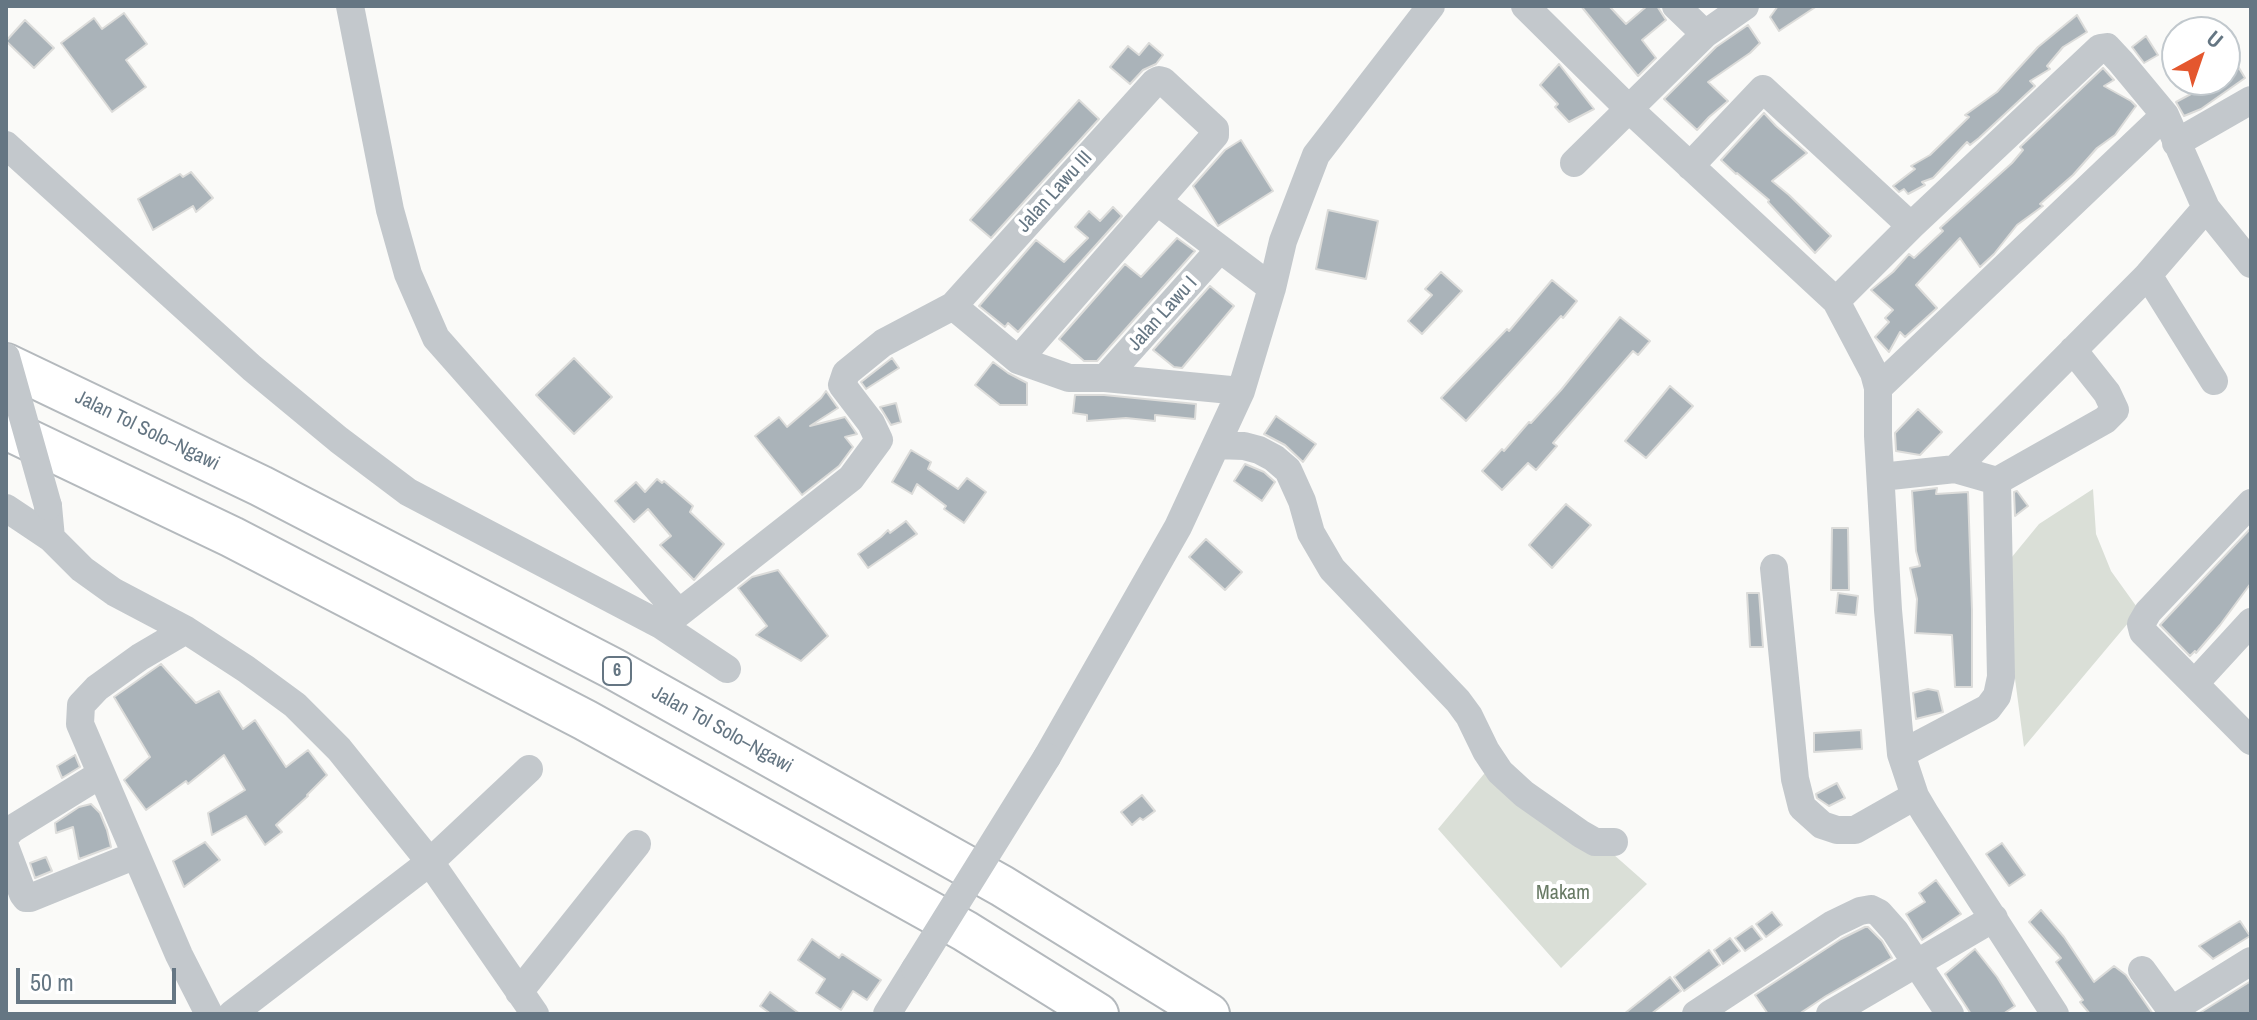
<!DOCTYPE html>
<meta charset="utf-8">
<style>
body{margin:0}
#map{position:relative;width:2257px;height:1020px;overflow:hidden;background:#fafaf8;font-family:"Archivo Narrow",sans-serif}
canvas{display:block}
.frame{position:absolute;inset:0;border:8px solid #657683;pointer-events:none}
.north{position:absolute;left:2161px;top:16px;width:80px;height:80px;box-sizing:border-box;background:#fff;border:2px solid #c1c8cd;border-radius:50%;rotate:40deg;font-size:22px;font-weight:700;line-height:32px;text-align:center;color:#657683}
.north::after{content:'';display:block;margin:auto;width:28px;height:36px;background:#e4572e;clip-path:polygon(50% 0,100% 100%,50% 72%,0 100%)}
.scale{position:absolute;left:16px;top:968px;width:160px;height:36px;box-sizing:border-box;border:4px solid #657683;border-top:0;padding-left:10px;font-size:24px;line-height:28px;white-space:nowrap;color:#657683;-webkit-text-stroke:6px #fff;paint-order:stroke}
</style>
<div id="map">
<canvas width="2257" height="1020"></canvas>
<div class="frame"></div>
<div class="north">U</div>
<div class="scale">50 m</div>
</div>
<script>
const g = document.querySelector('canvas').getContext('2d');
g.lineJoin = 'round';
function paint(path, color) { g.fillStyle = color; g.fill(path, 'evenodd'); }
const shape = rows => new Path2D(rows.map(r => 'M' + r).join(''));
function strokePath(path, color, width, dash) { g.strokeStyle = color; g.lineWidth = width; g.lineCap = dash ? 'butt' : 'round'; g.setLineDash(dash || []); g.stroke(path); }
function write(font, color, halo, rows, align = 'center') {
  g.font = font + ' "Archivo Narrow",sans-serif'; g.lineWidth = 8; g.setLineDash([]); g.textBaseline = 'middle'; g.strokeStyle = halo; g.fillStyle = color; for (const [text, x, y, turn = 0] of rows) {
    g.save(); g.translate(x, y); g.rotate((+turn || 0) * Math.PI / 180); g.textAlign = isNaN(turn) ? turn : align; if (halo) g.strokeText(text, 0, 0); g.fillText(text, 0, 0); g.restore();
  }
}
const green = shape([
 [2093,489,2096,534,2111,571,2139,610,2024,747,2014,671,2007,563,2039,524],
 [1489,768,1613,854,1647,884,1561,968,1438,829]
]);
const building = shape([
 [1581,6,1609,6,1626,24,1647,6,1657,6,1666,20,1642,40,1656,58,1638,76,1581,6],
 [1778,6,1817,6,1779,31,1770,17,1778,6],
 [124,13,147,44,126,60,146,87,112,112,61,43,94,18,102,29,124,13],
 [2077,15,2087,32,2063,47,2047,66,2050,69,2030,81,2035,86,1979,138,1970,145,1967,142,1933,178,1922,182,1925,185,1908,194,1904,189,1899,192,1893,186,1915,169,1911,166,1930,155,1969,117,1965,115,1997,92,2038,47,2077,15],
 [25,20,54,48,34,68,6,41,25,20],
 [1748,25,1760,43,1750,53,1708,82,1728,101,1709,117,1697,130,1664,99,1716,47,1748,25],
 [2146,36,2158,55,2144,63,2132,47,2146,36],
 [1149,43,1163,55,1156,64,1143,70,1130,84,1110,67,1128,46,1139,55,1149,43],
 [1559,64,1594,109,1569,122,1555,107,1558,104,1540,85,1559,64],
 [2103,68,2114,80,2104,86,2131,101,2136,106,2115,135,2097,148,2073,175,2040,204,2043,206,2017,225,1994,254,1980,267,1960,238,1916,285,1937,308,1905,337,1900,332,1889,352,1875,337,1889,322,1885,318,1893,310,1871,290,1893,272,1909,254,1914,258,1943,231,1940,228,2012,163,2023,150,2020,147,2103,68],
 [2239,68,2245,78,2201,109,2184,116,2176,102,2217,80,2225,80,2225,76,2239,68],
 [1079,100,1099,119,991,238,970,220,1079,100],
 [1764,113,1776,126,1807,153,1772,181,1789,195,1831,236,1815,253,1768,202,1769,200,1737,173,1736,174,1721,160,1764,113],
 [1241,140,1273,191,1218,226,1193,186,1225,150,1241,140],
 [191,172,213,198,196,212,193,206,153,230,138,199,180,174,183,177,191,172],
 [1113,207,1122,216,1018,332,1008,323,1005,327,979,306,1036,240,1064,262,1088,238,1075,227,1089,211,1100,221,1113,207],
 [1328,210,1378,221,1366,279,1316,269,1328,210],
 [1177,238,1195,251,1097,361,1084,361,1059,339,1125,264,1141,277,1177,238],
 [1441,272,1462,291,1422,334,1408,321,1432,295,1425,289,1441,272],
 [1552,280,1577,301,1563,318,1561,316,1466,421,1441,398,1507,329,1509,331,1552,280],
 [1210,286,1234,306,1182,368,1174,367,1153,350,1210,286],
 [1620,317,1650,341,1638,355,1633,351,1553,443,1557,446,1536,470,1528,463,1502,490,1482,471,1502,449,1504,451,1529,422,1531,423,1561,390,1620,317],
 [574,358,612,397,574,434,536,395,574,358],
 [892,358,899,368,866,389,861,382,892,358],
 [993,362,1008,373,1027,383,1027,405,1000,405,975,385,993,362],
 [1670,386,1693,406,1646,458,1625,441,1670,386],
 [826,391,838,408,810,426,845,417,857,434,845,437,853,447,839,466,802,495,755,436,779,417,787,427,821,398,826,391],
 [1075,395,1104,395,1196,404,1195,419,1155,415,1155,421,1126,418,1087,421,1087,415,1073,413,1075,395],
 [896,403,901,422,891,425,880,407,896,403],
 [1918,409,1942,432,1920,455,1896,451,1895,433,1918,409],
 [1276,416,1316,444,1303,462,1285,445,1264,434,1276,416],
 [911,450,931,462,928,469,958,489,967,478,986,492,964,523,944,509,946,506,917,484,912,494,892,482,911,450],
 [1245,464,1264,472,1275,482,1262,501,1234,481,1245,464],
 [657,479,662,483,664,481,693,506,690,512,724,544,694,580,660,545,671,536,648,509,634,522,615,501,636,482,645,492,657,479],
 [1937,488,1936,494,1968,492,1972,610,1972,687,1955,687,1952,635,1915,633,1917,599,1910,568,1920,566,1916,551,1912,491,1937,488],
 [2017,491,2028,506,2015,516,2014,492,2017,491],
 [1566,504,1591,525,1552,568,1529,545,1566,504],
 [906,521,917,534,868,568,858,554,881,537,888,530,890,533,906,521],
 [1832,528,1848,528,1849,590,1831,590,1832,528],
 [2251,528,2251,583,2220,625,2196,653,2195,651,2190,656,2160,625,2251,528],
 [1206,539,1242,572,1225,590,1189,557,1206,539],
 [778,570,828,636,801,661,756,635,767,626,738,588,752,577,778,570],
 [1747,593,1759,593,1763,647,1750,647,1747,593],
 [1838,593,1858,596,1856,615,1836,613,1838,593],
 [161,664,196,703,219,691,243,729,255,720,286,767,308,750,327,775,307,795,308,796,276,825,282,832,265,845,246,816,212,835,208,813,245,790,224,755,188,784,186,781,146,810,124,780,150,757,114,697,161,664],
 [1928,689,1938,691,1943,712,1916,719,1913,693,1928,689],
 [1861,730,1862,749,1814,752,1814,733,1861,730],
 [75,755,80,767,62,778,57,766,75,755],
 [1837,783,1845,798,1829,806,1817,798,1816,794,1837,783],
 [1142,795,1155,811,1143,820,1140,818,1132,825,1121,812,1142,795],
 [91,804,100,813,107,830,111,847,79,859,73,827,56,833,55,823,79,807,91,804],
 [205,842,220,860,184,887,173,861,205,842],
 [2002,843,2025,875,2009,886,1986,854,2002,843],
 [46,857,52,871,35,878,30,863,46,857],
 [1936,880,1961,914,1922,940,1906,914,1925,902,1919,893,1936,880],
 [2041,910,2064,937,2094,982,2114,966,2126,975,2153,1014,2090,1014,2080,1002,2083,1000,2056,962,2061,958,2029,922,2041,910],
 [1772,912,1782,925,1766,937,1756,924,1772,912],
 [2240,921,2250,936,2213,959,2199,946,2240,921],
 [1752,926,1762,939,1745,951,1735,938,1752,926],
 [1865,927,1868,927,1882,941,1892,958,1826,996,1799,1014,1768,1014,1755,995,1841,939,1865,927],
 [1730,938,1740,951,1723,964,1714,950,1730,938],
 [812,939,839,958,842,954,881,980,867,1000,853,991,841,1010,816,993,825,979,798,960,812,939],
 [1975,949,1997,977,2015,1006,2003,1014,1971,1014,1945,974,1975,949],
 [1709,950,1720,965,1684,991,1674,977,1709,950],
 [1670,977,1681,991,1651,1014,1624,1014,1670,977],
 [2251,981,2251,1014,2198,1014,2251,981],
 [770,992,800,1014,771,1014,760,1006,770,992]
]);
const minor = shape([
 [350,6,390,210,408,274,436,338,679,613],
 [1525,6,1629,109,1836,301,1874,373,1878,388,1878,436,1888,610,1901,754,1915,796,1925,813,2055,1014],
 [1676,6,1705,34],
 [2176,143,2251,100],
 [6,145,252,368,339,440,408,492,661,625,679,613,851,478,879,440,871,423,842,385,846,373,883,343,953,306,1155,82,1159,80,1163,81,1215,129,1215,135,1018,360],
 [1574,163,1705,34,1745,6],
 [1690,166,1763,89,1911,226],
 [1158,202,1272,288],
 [2148,275,2214,381],
 [1836,301,1911,226,2100,48,2107,47,2121,62,2165,115,2206,208,2251,264],
 [953,306,1018,360,1069,378,1105,378,1241,391],
 [1105,378,1220,249],
 [1878,388,2165,115],
 [1216,445,1244,446,1259,450,1274,458,1288,470,1302,501,1311,533,1332,569,1458,701,1469,716,1486,751,1500,772,1524,794,1581,834,1595,842,1614,842],
 [1955,469,1997,481,2105,420,2115,410,2107,393,2073,350],
 [1881,477,1955,469,2148,275,2206,208],
 [2251,503,2148,612,2141,624,2143,632,2150,639,2251,741],
 [48,506,51,538,82,569,114,592,186,630,246,669,295,705,339,749,430,862,535,1014],
 [6,508,51,538],
 [1774,568,1795,779,1802,807,1822,825,1837,830,1855,830,1915,796],
 [661,625,727,669],
 [186,630,140,657,97,688,81,705,80,724,179,955,209,1014],
 [2195,683,2251,622],
 [1901,754,1988,708,1997,696,2001,677,1997,481],
 [1047,757,1178,527,1241,391,1272,288,1283,241,1316,155,1431,6],
 [6,836,12,829,101,774],
 [6,849,23,894,26,898,30,898,136,855],
 [2142,970,2174,1014],
 [519,992,637,844],
 [2172,1010,2251,961],
 [232,1014,430,862,529,769],
 [887,1014,915,969],
 [1696,1014,1833,924,1860,911,1871,909,1879,913,1895,931,1950,1014],
 [1830,1014,1994,918]
]);
const highway = shape([
 [6,364,261,486,612,668,1002,886,1209,1014],
 [6,429,232,537,585,720,965,931,1098,1014]
]);
const minorBridge = shape([
 [6,357,48,506],
 [915,969,1047,757]
]);
const shields = [
 [617,671,28]
];
const shieldNames = [
 ["6",617,671]
];
const streetNames = [
 ["Jalan Lawu III",1055,192,-48],
 ["Jalan Lawu I",1163,314,-48],
 ["Jalan Tol Solo–Ngawi",147,431,26],
 ["Jalan Tol Solo–Ngawi",722,730,29]
];
const parkNames = [
 ["Makam",1563,894]
];
paint(green, '#dadfd7');
paint(building, '#aab3b9');
strokePath(building, '#dcdcda', 2);
strokePath(highway, '#b4b9bd', 44);
strokePath(minor, '#c3c8cc', 28);
strokePath(highway, '#fff', 40);
strokePath(minorBridge, '#c3c8cc', 28);
for (const [x, y, w] of shields) { const box = new Path2D(); box.roundRect(x - w / 2, y - 14, w, 28, 6); g.fillStyle = '#fff'; g.fill(box); strokePath(box, '#657683', 2); }
write('bold 18px', '#657683', null, shieldNames);
write('20px', '#657683', '#fff', streetNames);
write('20px', '#687a64', '#fff', parkNames);
</script>
